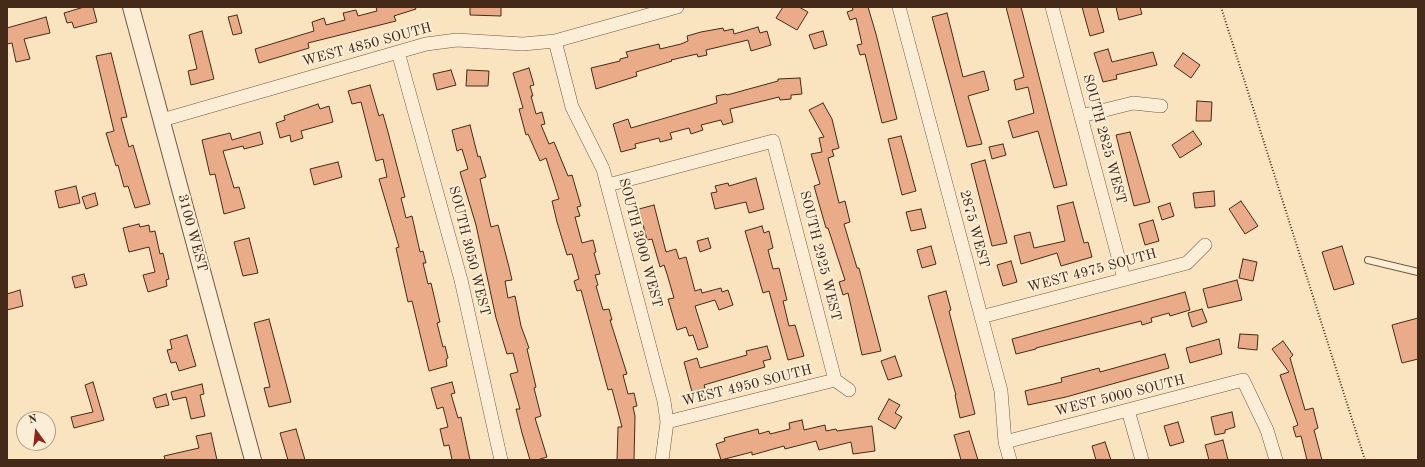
<!DOCTYPE html>
<style>
body{margin:0}
#map{position:relative;width:1425px;height:467px;overflow:hidden;background:#fae4c0;font-family:"Old Standard TT",serif}
canvas{display:block}
.frame{position:absolute;inset:0;border:8px solid #462a19;pointer-events:none}
.north{position:absolute;left:16px;top:411px;width:40px;height:40px;box-sizing:border-box;background:#fcedd6;border:1px solid #b39f8a;border-radius:50%;rotate:345deg;font-size:11px;font-weight:700;line-height:16px;text-align:center;color:#462a19}
.north::after{content:'';display:block;margin:auto;width:14px;height:18px;background:#8f2418;clip-path:polygon(50% 0,100% 100%,50% 72%,0 100%)}
</style>
<div id="map">
<canvas width="1425" height="467"></canvas>
<div class="frame"></div>
<div class="north">N</div>
</div>
<script>
const g = document.querySelector('canvas').getContext('2d');
g.lineJoin = 'round';
function paint(path, color) { g.fillStyle = color; g.fill(path, 'evenodd'); }
const shape = rows => new Path2D(rows.map(r => 'M' + r).join(''));
function strokePath(path, color, width, dash) { g.strokeStyle = color; g.lineWidth = width; g.lineCap = dash ? 'butt' : 'round'; g.setLineDash(dash || []); g.stroke(path); }
function write(font, color, halo, rows, align = 'center') {
  g.font = font + ' "Old Standard TT",serif'; g.lineWidth = 4; g.setLineDash([]); g.textBaseline = 'middle'; g.strokeStyle = halo; g.fillStyle = color; for (const [text, x, y, turn = 0] of rows) {
    g.save(); g.translate(x, y); g.rotate((+turn || 0) * Math.PI / 180); g.textAlign = isNaN(turn) ? turn : align; if (halo) g.strokeText(text, 0, 0); g.fillText(text, 0, 0); g.restore();
  }
}
const building = shape([
 [84,7,93,7,97,22,74,28,72,22,67,23,64,13,84,7],
 [376,7,415,7,416,9,394,16,396,21,308,43,309,48,259,63,255,49,314,31,312,22,324,18,326,25,345,20,343,13,356,10,358,16,377,11,376,7],
 [470,7,501,7,501,16,470,15,470,7],
 [783,7,799,7,808,12,797,30,776,18,783,7],
 [852,7,868,7,876,34,897,119,882,123,865,54,860,55,857,45,862,44,856,18,850,20,847,12,853,10,852,7],
 [1006,7,1021,7,1067,185,1054,188,1038,131,1013,138,1008,121,1034,113,1028,87,1016,90,1014,80,1024,77,1006,7],
 [1082,7,1097,7,1104,32,1090,36,1082,7],
 [1116,7,1140,7,1142,14,1119,20,1116,7],
 [947,13,963,77,984,71,989,90,968,96,982,144,967,147,932,17,947,13],
 [237,15,242,33,233,35,228,17,237,15],
 [46,17,50,33,24,39,30,59,16,62,12,43,7,44,7,28,46,17],
 [758,27,760,33,767,31,771,45,751,51,748,40,706,50,707,55,698,57,697,54,671,60,672,61,636,72,637,76,596,89,591,68,620,61,620,59,628,57,626,52,659,44,660,49,681,44,688,41,687,36,701,32,723,28,724,31,733,29,734,34,758,27],
 [202,31,214,79,191,85,188,71,197,69,189,35,202,31],
 [823,31,827,45,814,49,809,35,823,31],
 [1108,49,1112,62,1153,52,1157,65,1116,75,1117,79,1103,82,1094,53,1108,49],
 [111,53,127,117,121,118,129,147,133,145,150,204,135,208,128,186,124,187,118,165,116,166,106,133,114,131,96,56,111,53],
 [1183,53,1200,65,1191,78,1174,66,1183,53],
 [529,68,534,85,530,86,533,96,531,96,536,114,542,112,545,124,541,125,549,144,554,142,568,176,572,175,581,206,577,207,580,216,575,217,582,243,593,240,596,252,594,253,600,274,595,275,598,285,596,286,603,310,609,309,612,320,610,320,627,374,623,375,628,394,634,393,637,406,633,407,635,416,634,460,617,460,618,427,622,427,612,389,608,390,581,290,577,291,574,281,579,279,572,254,567,255,557,222,552,201,559,199,546,158,540,161,528,134,526,135,519,109,523,108,513,73,529,68],
 [451,70,456,85,437,90,433,74,451,70],
 [467,70,489,71,488,86,466,86,467,70],
 [800,78,802,94,791,95,791,99,780,100,779,97,730,109,733,122,723,125,721,120,701,125,703,130,691,134,689,128,670,133,672,139,660,142,659,138,635,144,636,148,621,152,613,124,628,119,631,128,717,103,716,96,726,94,727,95,778,81,778,79,800,78],
 [370,85,379,116,383,114,388,132,405,197,401,198,406,218,412,216,420,252,423,251,426,263,423,263,428,284,431,283,440,322,437,323,443,347,445,346,448,358,446,359,447,366,429,371,412,301,408,302,396,248,399,247,379,179,387,177,383,159,376,161,361,102,352,104,348,91,370,85],
 [1197,101,1212,102,1211,121,1196,121,1197,101],
 [823,103,832,119,839,148,832,150,834,156,828,158,839,203,845,201,850,222,844,224,857,268,859,268,881,351,862,355,848,293,843,295,839,282,845,280,828,228,826,228,814,186,820,184,811,154,822,152,819,138,824,137,809,110,823,103],
 [318,104,320,109,329,106,333,122,301,131,303,138,291,142,290,135,280,138,276,123,285,120,284,116,318,104],
 [470,125,478,157,480,156,486,177,480,179,491,227,498,225,509,267,512,280,505,281,508,298,515,296,521,326,529,348,527,349,536,387,534,388,541,416,535,418,547,457,537,460,530,460,522,433,516,409,520,409,510,374,518,372,513,353,507,354,496,318,476,225,460,172,468,169,462,149,457,151,452,130,470,125],
 [1193,131,1202,144,1180,158,1172,145,1193,131],
 [260,132,263,144,244,149,243,146,223,151,234,188,239,187,245,208,224,214,215,174,210,175,202,140,230,133,232,140,260,132],
 [1130,132,1150,202,1134,206,1116,135,1130,132],
 [901,136,916,191,902,195,888,139,901,136],
 [1003,144,1006,155,992,159,989,147,1003,144],
 [985,160,1007,243,992,246,971,164,985,160],
 [338,162,342,177,314,185,310,169,338,162],
 [756,178,764,209,749,213,746,202,715,209,711,193,717,192,715,186,728,183,729,186,756,178],
 [76,186,80,203,59,208,55,191,76,186],
 [1214,191,1215,206,1195,208,1193,193,1214,191],
 [95,193,98,205,86,209,82,197,95,193],
 [1241,201,1258,226,1245,234,1229,209,1241,201],
 [1073,202,1084,243,1088,242,1092,257,1061,266,1057,253,1021,264,1014,236,1030,232,1034,248,1065,241,1057,206,1073,202],
 [1170,203,1174,216,1162,220,1158,207,1170,203],
 [654,205,666,252,676,249,679,259,686,257,695,291,701,289,702,293,721,288,722,292,728,290,733,305,719,310,715,300,695,306,708,347,698,350,693,335,689,336,686,327,677,330,668,299,674,298,667,274,664,265,660,267,652,239,647,240,639,209,654,205],
 [921,209,926,228,911,231,906,212,921,209],
 [1153,220,1159,241,1145,245,1139,224,1153,220],
 [139,224,140,227,149,225,150,232,155,231,160,254,163,253,169,279,166,280,167,286,148,292,143,275,155,272,149,247,129,252,123,228,139,224],
 [762,226,764,233,769,231,773,248,768,250,773,269,779,268,787,300,783,301,789,326,795,325,804,356,788,360,769,291,763,293,745,231,762,226],
 [249,238,258,273,243,276,234,242,249,238],
 [708,238,711,248,700,252,697,241,708,238],
 [931,246,936,264,922,268,917,250,931,246],
 [1342,246,1354,284,1334,290,1322,252,1342,246],
 [1243,259,1257,262,1253,281,1239,278,1243,259],
 [1011,261,1017,282,1003,286,997,265,1011,261],
 [84,274,87,285,75,288,72,277,84,274],
 [1237,280,1242,300,1208,308,1203,289,1237,280],
 [20,290,23,306,7,310,7,294,20,290],
 [946,291,951,310,949,311,975,414,960,418,955,395,956,395,928,296,946,291],
 [1185,292,1190,310,1170,316,1169,313,1151,318,1152,322,1142,325,1141,321,1036,348,1036,349,1016,354,1012,339,1185,292],
 [1202,309,1207,322,1192,327,1188,313,1202,309],
 [1418,318,1418,359,1402,363,1392,325,1418,318],
 [269,319,291,402,269,407,264,388,270,387,254,323,269,319],
 [1240,334,1258,335,1257,350,1238,348,1240,334],
 [187,335,196,366,179,371,176,362,171,363,167,350,172,349,170,340,187,335],
 [1219,339,1222,354,1190,363,1186,348,1219,339],
 [1283,341,1293,355,1290,358,1305,410,1313,408,1318,428,1314,430,1322,460,1307,460,1301,436,1296,437,1293,427,1298,425,1280,375,1289,372,1272,349,1283,341],
 [767,346,771,359,763,361,765,367,704,385,705,388,692,392,684,362,697,358,700,368,747,355,746,351,767,346],
 [1165,354,1169,368,1066,397,1028,405,1025,391,1062,382,1061,378,1099,368,1100,372,1165,354],
 [895,356,902,376,888,380,881,361,895,356],
 [93,382,104,420,74,428,71,417,93,412,85,385,93,382],
 [452,382,455,393,451,394,458,418,461,417,470,460,452,460,449,445,444,446,440,429,448,427,443,407,437,409,431,388,452,382],
 [202,384,204,394,200,395,205,416,191,419,186,397,173,400,171,392,202,384],
 [166,394,169,405,156,408,153,398,166,394],
 [889,399,900,405,895,413,902,417,895,429,878,419,889,399],
 [1232,412,1235,427,1225,430,1225,433,1215,435,1211,417,1232,412],
 [802,420,804,430,825,425,826,431,836,429,837,431,872,426,875,451,853,454,851,442,819,450,816,441,785,449,784,446,752,455,752,452,721,460,716,444,725,441,724,438,758,429,759,434,769,431,770,434,790,429,789,423,802,420],
 [1178,422,1184,442,1170,446,1164,426,1178,422],
 [296,429,305,460,288,460,280,433,296,429],
 [969,431,978,460,961,460,954,435,969,431],
 [211,433,217,460,165,460,164,456,199,448,196,436,211,433],
 [1223,440,1228,460,1209,460,1205,445,1223,440],
 [1105,442,1111,460,1096,460,1092,446,1105,442]
]);
const path = shape([
 [1221,7,1365,460]
]);
const service = shape([
 [1368,260,1418,272]
]);
const minor = shape([
 [899,7,1001,391,1005,442,1010,460],
 [1052,7,1124,279],
 [555,41,572,107,603,169,664,401,667,422,662,460],
 [398,52,461,280,501,460],
 [1081,116,1133,103,1161,106],
 [162,120,426,44,457,40,523,44,555,41,677,7],
 [773,141,835,380],
 [608,185,773,141],
 [981,317,1187,263,1205,245],
 [835,380,849,390],
 [1128,410,1142,460],
 [667,422,835,380],
 [1005,442,1243,380,1267,430,1276,460]
]);
const tertiary = shape([
 [131,7,253,460]
]);
const streetNames = [
 ["WEST 4850 SOUTH",367,45,-15],
 ["SOUTH 2825 WEST",1104,139,75],
 ["2875 WEST",974,229,75],
 ["3100 WEST",192,233,75],
 ["SOUTH 3000 WEST",640,243,75],
 ["SOUTH 3050 WEST",469,251,76],
 ["SOUTH 2925 WEST",820,256,76],
 ["WEST 4975 SOUTH",1092,271,-15],
 ["WEST 4950 SOUTH",747,386,-14],
 ["WEST 5000 SOUTH",1120,396,-14]
];
paint(building, '#e9ab88');
strokePath(building, '#462a19', 1);
strokePath(service, '#735843', 8);
strokePath(minor, '#735843', 14);
strokePath(tertiary, '#735843', 18);
strokePath(path, '#462a19', 2, [1, 2]);
strokePath(service, '#fcedd6', 6);
strokePath(minor, '#fcedd6', 13);
strokePath(tertiary, '#fcedd6', 16);
write('14px', '#462a19', '#fcedd6', streetNames);
</script>
